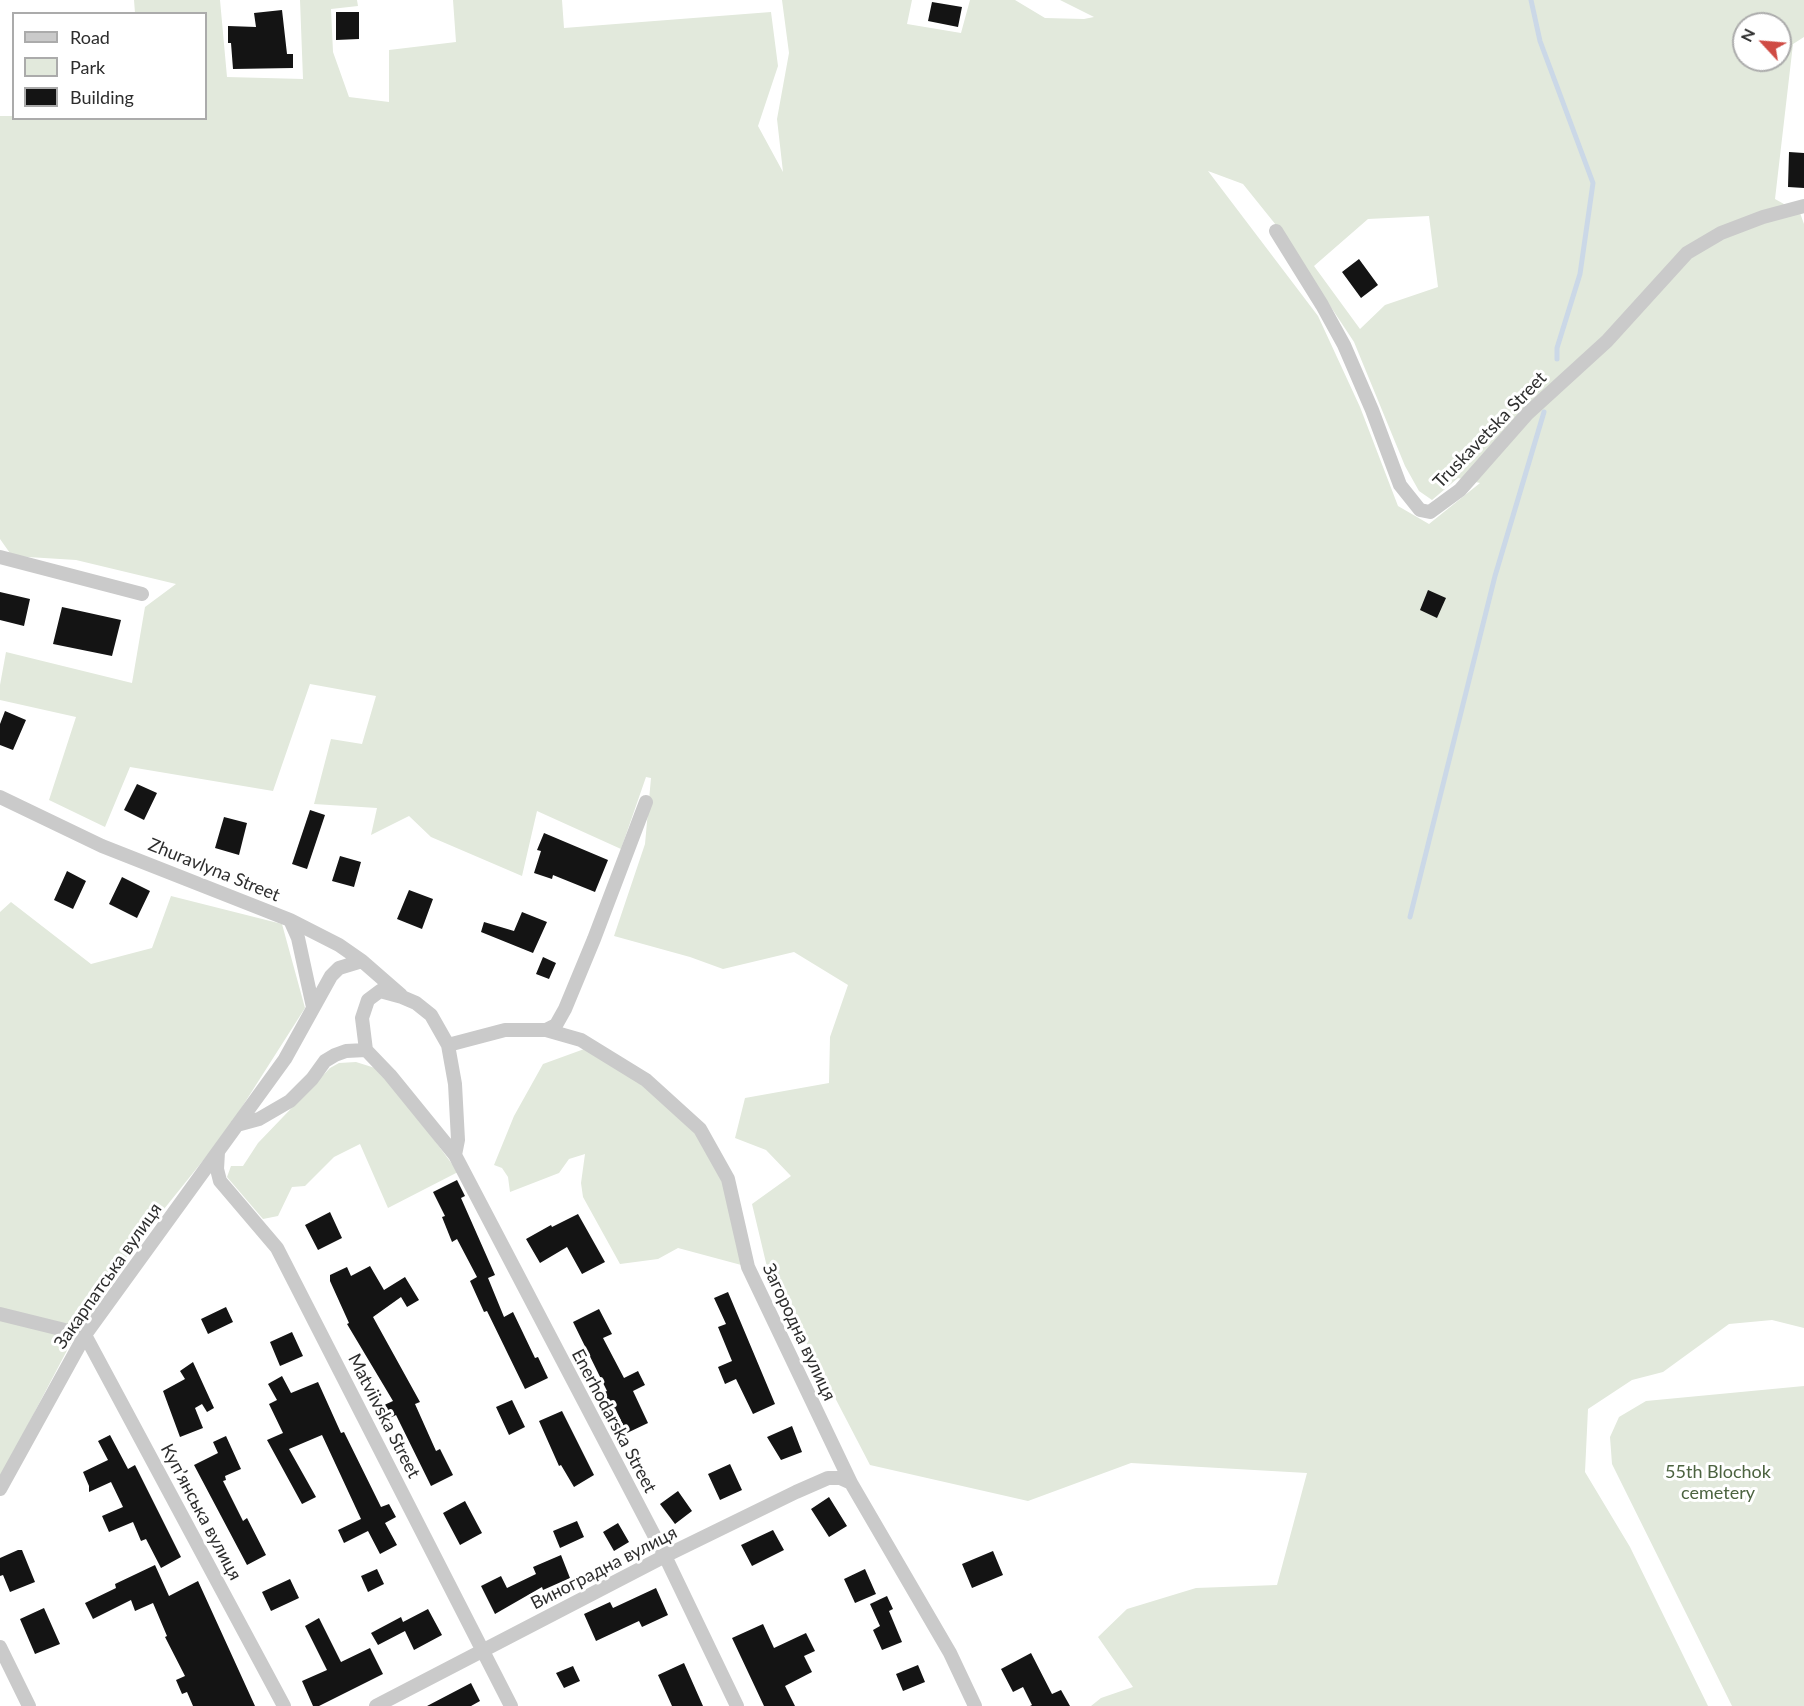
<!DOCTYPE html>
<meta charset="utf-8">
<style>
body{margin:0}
#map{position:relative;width:1804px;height:1706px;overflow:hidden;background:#fff;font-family:Lato,sans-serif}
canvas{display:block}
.legend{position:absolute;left:12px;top:12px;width:195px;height:108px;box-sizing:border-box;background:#fff;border:2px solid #ababab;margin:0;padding:8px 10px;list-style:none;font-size:18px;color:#2d2d2d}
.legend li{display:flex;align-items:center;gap:12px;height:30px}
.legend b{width:30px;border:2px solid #ababab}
.north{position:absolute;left:1732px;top:12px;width:60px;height:60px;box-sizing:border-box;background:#fff;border:2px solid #ababab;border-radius:50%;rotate:296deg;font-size:16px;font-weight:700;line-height:24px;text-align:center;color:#2d2d2d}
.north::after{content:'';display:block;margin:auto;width:21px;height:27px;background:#cf4b44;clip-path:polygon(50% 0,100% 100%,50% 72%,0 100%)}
</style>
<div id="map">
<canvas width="1804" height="1706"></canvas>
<ul class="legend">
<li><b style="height:8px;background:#cacaca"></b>Road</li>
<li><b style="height:16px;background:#e2e9dc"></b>Park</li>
<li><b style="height:16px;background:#141414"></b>Building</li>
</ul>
<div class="north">N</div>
</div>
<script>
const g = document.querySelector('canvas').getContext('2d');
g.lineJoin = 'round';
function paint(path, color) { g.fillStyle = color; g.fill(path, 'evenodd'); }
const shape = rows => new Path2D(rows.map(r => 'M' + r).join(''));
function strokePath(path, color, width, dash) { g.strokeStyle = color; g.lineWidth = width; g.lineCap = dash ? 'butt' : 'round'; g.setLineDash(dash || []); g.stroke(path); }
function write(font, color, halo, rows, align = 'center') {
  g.font = font + ' Lato,sans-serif'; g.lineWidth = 6; g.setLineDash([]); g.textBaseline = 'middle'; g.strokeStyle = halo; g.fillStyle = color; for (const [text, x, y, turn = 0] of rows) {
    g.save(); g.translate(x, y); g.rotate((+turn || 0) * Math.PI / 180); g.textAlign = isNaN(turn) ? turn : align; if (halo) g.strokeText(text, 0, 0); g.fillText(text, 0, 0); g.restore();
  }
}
const green = shape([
 [134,0,220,0,227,77,303,79,300,0,357,0,358,6,331,9,333,52,349,97,389,102,389,50,456,42,453,0,562,0,564,28,771,12,778,66,758,126,783,172,777,119,789,53,782,0,912,0,907,24,961,33,970,0,1015,0,1045,18,1084,19,1094,17,1060,0,1804,0,1804,37,1793,44,1775,199,1800,213,1804,224,1804,1328,1772,1320,1729,1324,1663,1372,1632,1380,1588,1409,1585,1472,1630,1547,1708,1706,1091,1706,1101,1698,1133,1687,1098,1637,1127,1609,1196,1588,1277,1585,1307,1473,1131,1463,1028,1501,870,1465,767,1267,752,1204,791,1176,766,1150,735,1138,745,1098,829,1083,830,1037,848,985,794,952,723,969,690,957,614,936,645,844,651,778,646,777,621,849,537,811,522,876,431,837,409,816,371,835,377,808,314,804,331,739,362,744,376,696,310,684,273,791,130,767,105,827,49,800,76,717,0,700,0,685,6,652,132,683,145,607,176,584,76,560,12,556,0,539,0,116,13,116,14,118,206,118,206,14,135,13],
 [1744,24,1780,24,1780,60,1744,60],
 [1208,171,1243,184,1280,230,1354,342,1405,466,1419,491,1432,500,1458,478,1480,483,1429,524,1398,506,1360,407,1318,316],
 [1429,216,1438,287,1385,305,1360,329,1314,266,1368,219],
 [171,896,282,924,305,1008,226,1132,131,1250,83,1329,0,1309,0,912,11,902,91,964,152,948],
 [587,1048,645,1084,698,1131,725,1180,745,1266,678,1248,658,1259,620,1264,583,1197,581,1183,585,1154,569,1159,559,1173,510,1192,508,1177,502,1168,494,1165,514,1116,543,1064],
 [356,1062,375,1068,400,1094,458,1172,388,1208,360,1144,334,1157,305,1186,292,1187,278,1216,263,1219,227,1177,231,1166,243,1166,258,1143,330,1068,339,1063],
 [0,1319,74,1337,0,1478],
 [1804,1386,1804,1706,1732,1706,1612,1464,1610,1437,1619,1417,1646,1401]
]);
const stream = shape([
 [1531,0,1540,41,1593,183,1580,274,1557,348,1557,359],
 [1410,917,1495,576,1544,412]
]);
const building = shape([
 [932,2,962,7,958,27,928,21],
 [282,10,287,54,293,54,293,68,233,69,231,43,228,43,228,26,256,27,254,13],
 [336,12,359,12,359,39,336,40],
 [1789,152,1804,153,1804,188,1788,187],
 [1359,259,1378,285,1361,298,1342,272],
 [1428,590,1446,598,1437,618,1420,610],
 [0,592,30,599,24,626,0,620],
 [62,607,121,620,112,656,53,644],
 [5,711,26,720,13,750,0,745,0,724],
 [137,784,157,793,144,820,124,810],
 [310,810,325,815,307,869,292,864],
 [224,817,247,823,239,855,215,848],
 [544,833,608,860,595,892,553,875,552,879,534,873,541,851,537,850],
 [340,856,361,862,354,887,332,881],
 [67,871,86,881,73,909,54,900],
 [122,877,150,891,137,918,109,904],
 [409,890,433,899,422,929,397,919],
 [522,912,547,922,533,953,481,932,484,922,514,931],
 [543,957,556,963,549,979,536,974],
 [457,1180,465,1196,461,1198,495,1275,488,1278,504,1317,513,1312,535,1358,538,1357,548,1378,525,1389,487,1311,484,1312,470,1281,477,1277,457,1239,452,1242,442,1217,445,1216,433,1192],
 [330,1212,342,1238,318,1250,305,1225],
 [578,1214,605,1262,582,1274,567,1247,540,1263,526,1239,551,1225,552,1227],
 [370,1266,384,1290,405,1277,419,1300,407,1307,401,1297,373,1317,420,1402,415,1404,436,1451,440,1449,453,1475,431,1486,396,1415,388,1419,382,1406,393,1401,347,1324,349,1323,330,1281,330,1275,347,1267,351,1276],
 [728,1292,775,1404,753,1414,736,1379,725,1384,718,1367,732,1361,718,1327,726,1324,714,1298],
 [226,1307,233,1322,208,1334,201,1319],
 [599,1309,612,1334,603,1338,624,1378,638,1371,645,1385,633,1391,648,1423,627,1433,615,1408,609,1412,600,1394,607,1391,573,1322],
 [292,1332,303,1356,280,1366,270,1342],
 [193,1362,214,1408,207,1412,202,1404,195,1408,203,1428,180,1437,163,1391,185,1379,180,1371],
 [282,1376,291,1393,318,1382,341,1433,344,1432,381,1507,389,1504,396,1517,385,1523,397,1545,380,1554,368,1531,344,1543,338,1530,361,1519,322,1435,289,1449,316,1497,302,1504,267,1440,283,1433,269,1404,277,1400,268,1384],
 [512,1400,525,1427,509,1435,496,1407],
 [562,1411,594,1475,574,1487,561,1465,559,1466,539,1421],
 [792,1426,802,1452,781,1460,767,1437],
 [110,1435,128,1469,135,1465,181,1557,161,1568,146,1539,141,1541,133,1522,109,1532,102,1516,123,1507,111,1482,89,1492,89,1486,83,1472,108,1460,98,1441],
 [226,1436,241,1469,225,1476,226,1480,223,1481,243,1521,247,1518,266,1555,247,1565,194,1465,218,1453,213,1442],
 [730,1464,742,1490,720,1500,708,1474],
 [678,1491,692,1511,675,1524,660,1504],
 [829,1497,847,1526,829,1537,811,1509],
 [465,1501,482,1533,460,1545,443,1513],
 [577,1521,584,1537,560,1548,553,1531],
 [618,1523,629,1542,614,1551,603,1532],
 [773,1530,784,1550,752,1566,741,1545],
 [18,1550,22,1550,35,1582,10,1592,3,1575,0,1576,0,1558],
 [993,1551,1003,1575,972,1588,962,1564],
 [561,1555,570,1578,543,1590,542,1587,495,1614,481,1586,501,1576,507,1588,536,1574,533,1567],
 [155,1565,169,1596,198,1581,255,1706,193,1706,187,1692,182,1694,176,1680,185,1676,165,1637,167,1636,153,1603,135,1611,131,1600,93,1619,85,1603,116,1588,115,1584],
 [377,1569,384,1584,368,1592,361,1576],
 [865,1569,876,1594,855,1603,844,1579],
 [290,1579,299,1598,271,1611,262,1592],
 [656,1588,668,1615,642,1627,639,1621,596,1641,584,1614,610,1602,613,1608],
 [887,1596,893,1609,889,1611,902,1642,882,1650,873,1630,880,1626,870,1604],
 [44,1608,60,1644,35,1654,20,1619],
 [428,1609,442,1635,414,1650,405,1631,378,1645,371,1633,401,1617,403,1622],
 [319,1618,341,1662,370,1648,383,1674,319,1706,313,1706,302,1681,327,1670,305,1626],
 [763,1624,774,1648,806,1633,815,1651,804,1656,812,1672,785,1686,795,1706,764,1706,732,1638],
 [1031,1653,1052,1694,1061,1690,1070,1706,1030,1706,1032,1705,1023,1687,1013,1692,1001,1669],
 [684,1663,703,1706,672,1706,658,1675],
 [918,1665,925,1682,903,1691,896,1674],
 [573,1666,580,1681,564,1688,556,1673],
 [471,1683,480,1701,471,1706,427,1706]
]);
const street = shape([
 [1276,231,1322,305,1344,345,1372,410,1400,485,1420,510,1430,512,1460,490,1527,414,1607,341,1687,253,1721,233,1763,217,1804,206],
 [0,557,142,594],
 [0,797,102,846,290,920,339,945,362,961,401,995],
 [290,920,298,938,313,1007],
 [546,1030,581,1040,646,1080,700,1129,728,1179,748,1267,851,1483,950,1653,975,1706],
 [448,1045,505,1030,546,1030,556,1025,565,1009,594,939,646,802],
 [237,1125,259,1119,290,1101,312,1079,325,1061,335,1055,346,1051,366,1050],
 [218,1152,217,1169,220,1181,277,1248,511,1706],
 [455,1155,458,1140,455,1084,448,1045,431,1015,416,1003,402,997,380,991,368,1000,362,1018,366,1050,390,1075,455,1155,665,1556,737,1706],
 [0,1314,85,1335,284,1706],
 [0,1489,85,1335,285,1059,331,976,339,968,362,961],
 [0,1647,29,1706],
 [376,1706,665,1556,796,1492,828,1478,840,1478,851,1483]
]);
const streetNames = [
 ["Truskavetska Street",1490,430,-46],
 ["Zhuravlyna Street",214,870,22],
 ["Закарпатська вулиця",108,1276,-55],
 ["Загородна вулиця",799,1332,65],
 ["Matviivska Street",384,1416,63],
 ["Enerhodarska Street",614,1421,62],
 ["Купʼянська вулиця",201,1512,62],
 ["Виноградна вулиця",604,1568,-27]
];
const parkNames = [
 ["55th Blochok",1718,1472],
 ["cemetery",1718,1493]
];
paint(green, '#e2e9dc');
strokePath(stream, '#cbd8e7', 5);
paint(building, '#141414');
strokePath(street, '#cacaca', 14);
write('18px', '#2d2d2d', '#fff', streetNames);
write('18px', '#4c6340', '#fff', parkNames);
</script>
